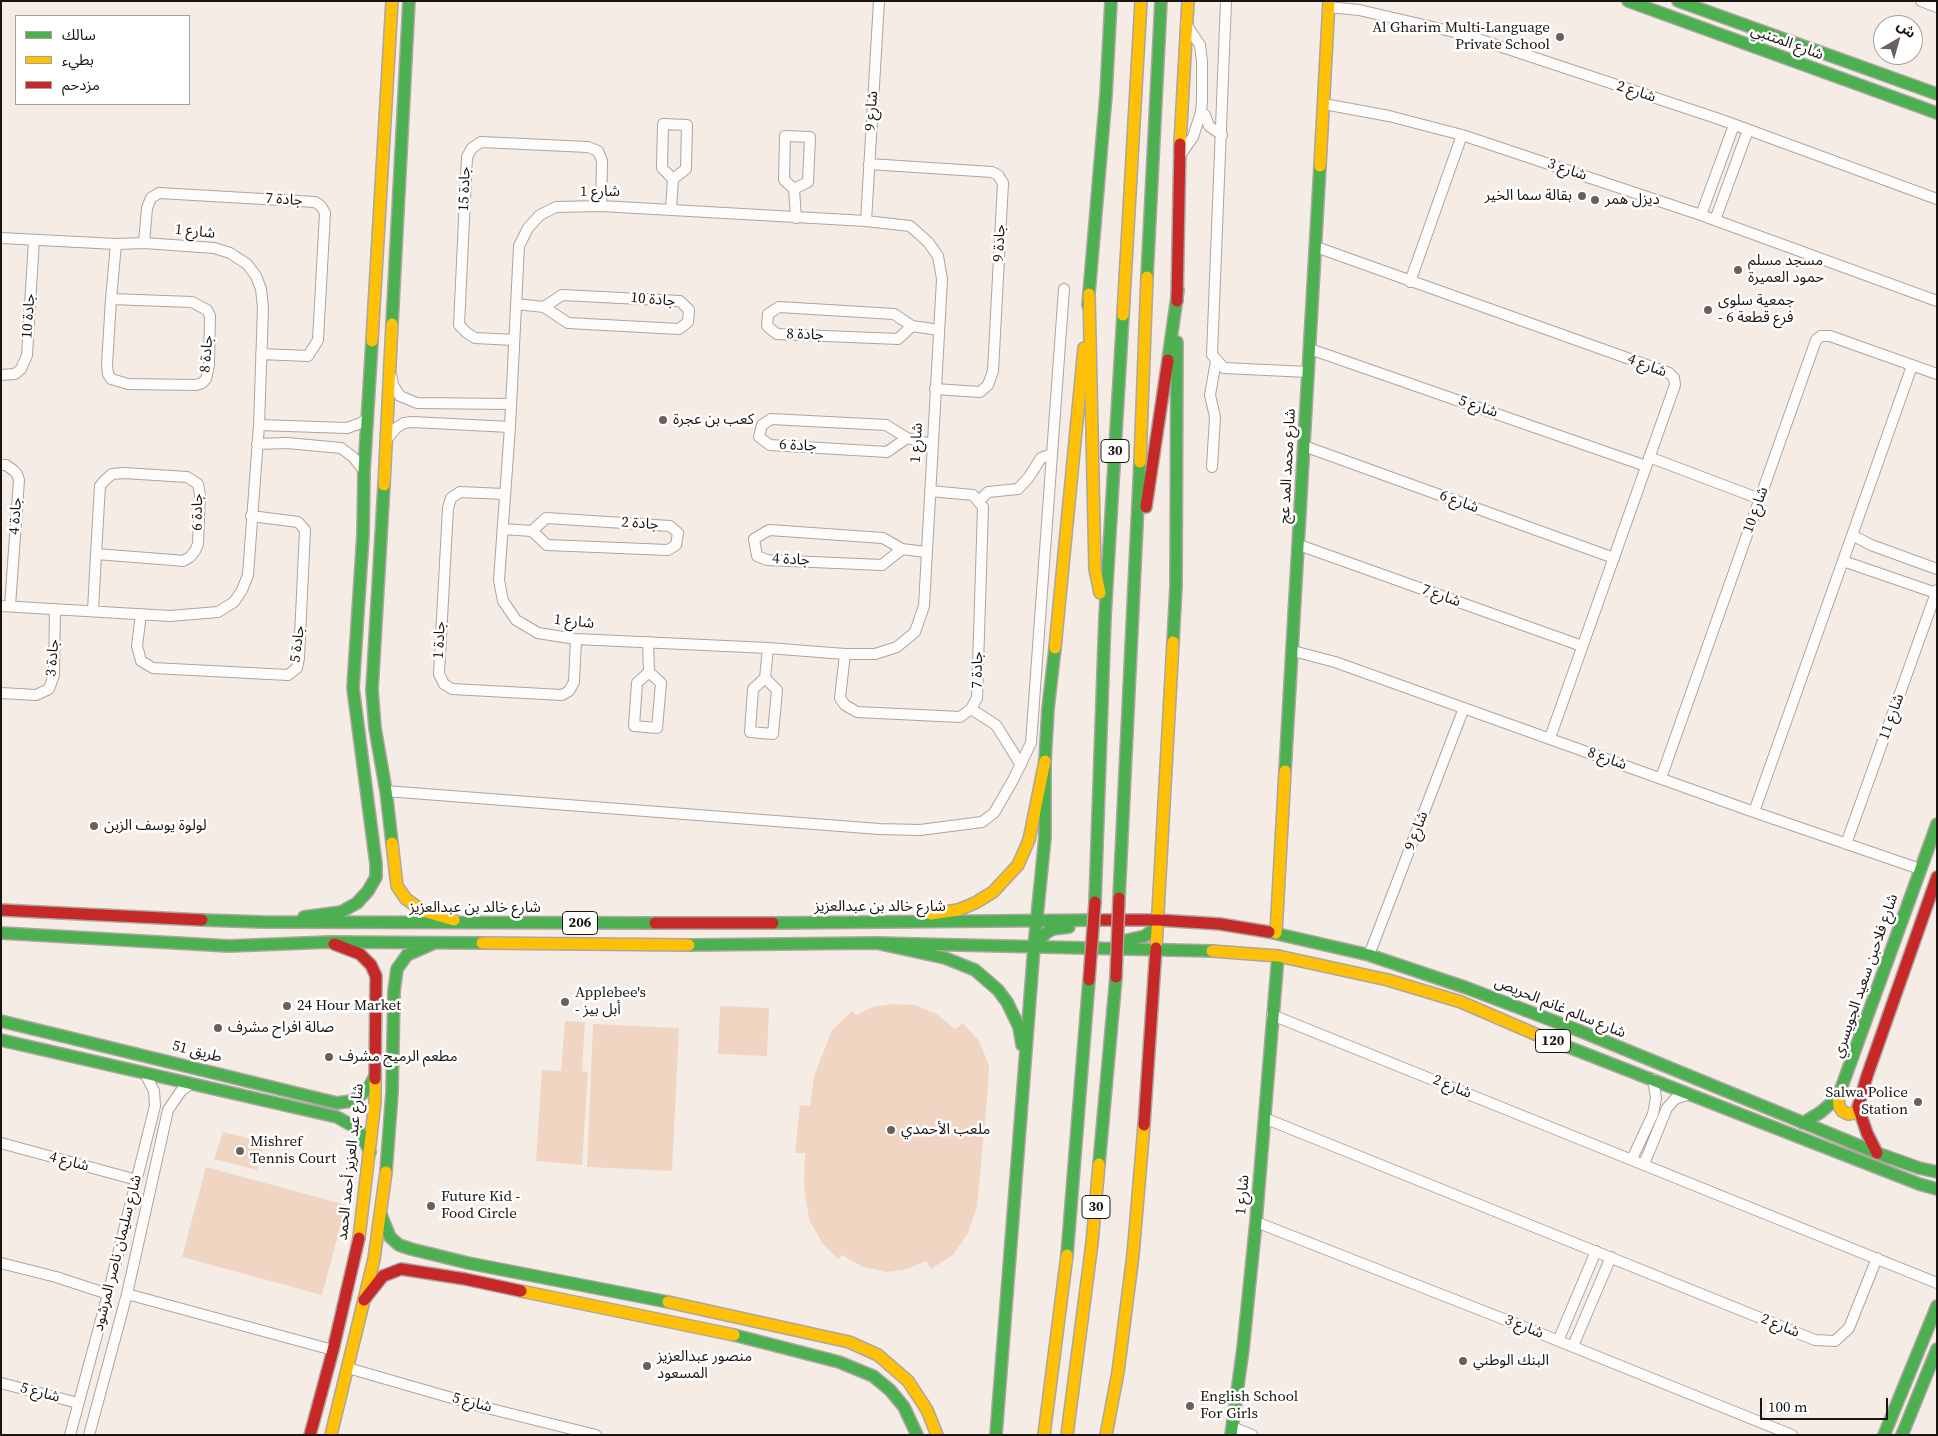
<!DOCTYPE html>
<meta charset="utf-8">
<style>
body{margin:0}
#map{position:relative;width:1938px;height:1436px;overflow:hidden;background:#f6ece6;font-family:"Source Serif 4","Noto Sans Arabic",serif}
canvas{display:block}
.frame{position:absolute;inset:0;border:2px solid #1b1511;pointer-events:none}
.legend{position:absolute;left:15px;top:15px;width:175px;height:90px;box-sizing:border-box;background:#fff;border:1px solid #a4a1a0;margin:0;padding:6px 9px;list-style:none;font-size:15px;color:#1b1511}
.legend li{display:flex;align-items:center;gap:10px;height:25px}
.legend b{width:25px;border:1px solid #a4a1a0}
.north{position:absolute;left:1873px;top:15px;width:50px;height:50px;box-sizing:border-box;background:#fff;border:1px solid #a4a1a0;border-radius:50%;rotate:38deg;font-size:14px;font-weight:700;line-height:20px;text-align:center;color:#1b1511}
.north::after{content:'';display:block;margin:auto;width:18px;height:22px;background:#68605c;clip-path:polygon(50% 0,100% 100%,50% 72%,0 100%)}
.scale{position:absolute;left:1760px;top:1398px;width:128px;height:22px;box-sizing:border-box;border:2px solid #1b1511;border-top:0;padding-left:6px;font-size:15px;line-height:18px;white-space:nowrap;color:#1b1511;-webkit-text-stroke:4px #fff;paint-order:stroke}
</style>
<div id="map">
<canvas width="1938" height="1436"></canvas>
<div class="frame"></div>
<ul class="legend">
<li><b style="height:6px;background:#4caf50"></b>سالك</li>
<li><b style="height:6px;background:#ffc107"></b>بطيء</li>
<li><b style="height:6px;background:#c62828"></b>مزدحم</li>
</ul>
<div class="north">ش</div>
<div class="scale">100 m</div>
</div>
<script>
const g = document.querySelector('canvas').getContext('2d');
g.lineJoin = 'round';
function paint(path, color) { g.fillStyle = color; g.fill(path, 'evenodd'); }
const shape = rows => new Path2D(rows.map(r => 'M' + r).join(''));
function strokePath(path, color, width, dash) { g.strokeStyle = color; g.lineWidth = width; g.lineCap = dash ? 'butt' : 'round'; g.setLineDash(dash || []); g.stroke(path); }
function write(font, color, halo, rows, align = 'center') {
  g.font = font + ' "Source Serif 4","Noto Sans Arabic",serif'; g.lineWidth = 5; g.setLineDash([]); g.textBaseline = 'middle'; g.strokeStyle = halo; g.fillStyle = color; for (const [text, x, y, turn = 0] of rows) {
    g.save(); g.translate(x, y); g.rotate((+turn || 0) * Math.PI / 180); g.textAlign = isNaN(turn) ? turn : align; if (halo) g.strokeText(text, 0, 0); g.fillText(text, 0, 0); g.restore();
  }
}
const green = shape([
 [893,1004,915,1005,938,1015,955,1029,963,1023,979,1041,989,1065,988,1088,977,1207,968,1233,953,1255,931,1269,926,1261,908,1269,887,1272,863,1267,842,1255,838,1259,822,1243,809,1219,804,1187,805,1153,795,1153,800,1105,810,1106,814,1076,832,1030,852,1011,856,1015,873,1007],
 [720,1006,769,1008,767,1056,718,1054],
 [565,1021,585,1022,582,1071,588,1072,582,1165,536,1161,542,1070,561,1071],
 [593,1024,679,1028,672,1171,587,1167],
 [223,1132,264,1142,257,1170,214,1159],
 [206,1167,346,1205,322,1295,182,1257]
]);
const street = shape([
 [1226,1,1212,355,1224,368,1308,372],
 [1921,1,1937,7],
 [1329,7,1359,10,1463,34,1719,119,1937,199],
 [1324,104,1389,116,1462,135,1701,215,1937,301],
 [1201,112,1205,115,1209,126,1222,135],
 [663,124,687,125,686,169,673,179,662,168,663,124],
 [1179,157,1193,137,1201,112,1202,101,1202,62,1200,45,1186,24],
 [869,164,992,172,998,175,1003,183,993,371,988,385,980,392,935,389],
 [794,189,808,182,810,137,785,136,784,180,794,189,796,218],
 [601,206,866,221,910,226,928,242,938,256,942,279,924,606,915,632,897,647,875,654,845,654,768,648,576,639,538,633,516,620,503,601,499,580,510,427,519,246,528,228,540,215,556,207,601,206],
 [671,209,673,179],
 [1701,215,1734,125],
 [1715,220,1748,130],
 [866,221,879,1],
 [1,238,116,244,144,243,214,248,230,253,247,264,256,276,261,289,263,308,259,425,248,575,242,590,234,602,218,612,170,616,1,606],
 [144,243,147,208,151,198,159,193,315,202,321,206,325,213,318,340,308,356,261,354],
 [1316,247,1669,373,1674,378,1675,385,1550,738],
 [1410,282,1462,135],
 [111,299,192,302,207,310,210,316,209,365,206,379,202,383,196,385,128,384,111,379,108,374,107,365,111,299,116,244],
 [516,304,544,307,568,323,679,329,688,322,689,310,680,301,562,295,544,307],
 [912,326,898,339,777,334,767,326,768,314,779,307,894,314,912,326,939,330],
 [514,340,475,338,467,333,459,325,467,157,472,148,481,142,588,147,598,151,602,161,601,206],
 [1310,349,1646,466],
 [1,375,15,374,21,369,27,355,34,240],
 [392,378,393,385,400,396,417,403,511,404],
 [259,425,347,428,361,423,367,418],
 [907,438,887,452,770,445,759,437,762,425,771,419,886,425,907,438,932,444],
 [386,440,396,428,404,423,412,422,510,427],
 [257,444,287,443,341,448,353,457,364,471],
 [1304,446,1614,558],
 [1649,457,1760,499],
 [1,465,6,465,13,470,17,474,19,480,10,606],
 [1212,467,1215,417,1210,395,1216,361],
 [504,494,460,492,451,498,448,508,439,674,444,684,452,689,562,695,569,691,574,682,576,639],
 [980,500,988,492,1018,489,1029,477,1041,458,1052,454],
 [503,529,532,531,547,545,668,550,676,545,678,533,670,526,546,518,532,531],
 [1852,535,1871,545,1937,569],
 [1299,545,1582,646],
 [902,549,882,565,767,560,757,556,754,539,769,530,883,538,902,549,926,552],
 [1843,561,1936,593],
 [93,611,96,554,100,486,104,481,112,474,124,473,187,477,198,484,200,495,198,544,195,551,190,557,183,561,173,560,96,554],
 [141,614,137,646,141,661,153,668,288,675,297,668,299,658,305,530,298,522,251,516],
 [648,642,649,672,637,683,634,726,657,728,661,683,649,672],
 [1293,651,1335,662,1754,812,1920,869],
 [845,654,840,698,845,705,857,712,960,717,971,709,977,698,983,507,973,495,930,491],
 [765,678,777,690,773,734,750,732,753,689,765,678,768,648],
 [1,693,36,695,49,689,54,675,55,609],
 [971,709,996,725,1021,765],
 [1661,778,1816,340,1821,336,1830,336,1937,374],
 [386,791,879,829,920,830,982,822,994,813,1013,780,1031,743,1064,289],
 [1754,812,1912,366],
 [1846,844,1937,590],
 [1369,955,1464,708],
 [1272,1015,1937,1283],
 [1264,1118,1815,1340,1835,1341,1849,1328,1877,1258],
 [1,1143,137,1180],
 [1632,1159,1653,1114,1656,1098,1653,1079],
 [1644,1164,1667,1108,1675,1099,1690,1094],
 [1256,1222,1529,1329,1792,1435],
 [1,1263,56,1277,108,1294],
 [127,1294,333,1350],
 [1558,1341,1596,1251],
 [1573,1346,1611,1257],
 [348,1368,483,1407,596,1435],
 [1,1383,78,1403],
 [1232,1427,1252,1435],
 [70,1435,108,1294,155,1106,154,1091,145,1073],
 [89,1435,127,1294,168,1110,181,1091,191,1083]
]);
const fast = shape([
 [1628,1,1937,113],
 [1678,1,1937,94],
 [1147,277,1161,1],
 [1088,305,1106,95,1111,1],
 [392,324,409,1],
 [1168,360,1178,290],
 [384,485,372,690,375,728,386,791,392,843],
 [1173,642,1176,586,1177,342],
 [1285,771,1320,166],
 [1119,898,1140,462],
 [1095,902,1105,616,1123,315],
 [304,917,341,912,357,903,368,891,376,877,376,864,353,688,363,535,364,471,372,341],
 [202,920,263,922,655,923],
 [773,923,1104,920],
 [1269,932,1369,955,1467,988,1580,1031,1877,1153,1919,1168,1937,1172],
 [1,933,229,946,330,942,482,943],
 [1119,942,1145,936,1154,929,1158,920],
 [876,943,945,958,975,970,998,990,1007,1002,1019,1027,1022,1045],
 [689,945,876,943,1212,951],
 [1034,947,1045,837,1045,761,1048,709,1055,648],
 [1034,947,1046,933,1053,929,1069,927],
 [1,1021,337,1103,352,1101,360,1096,369,1087,375,1076],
 [1535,1034,1919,1184,1937,1189],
 [1,1040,337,1117,353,1126,361,1134,370,1152],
 [1803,1123,1821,1112,1838,1097,1937,824],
 [1099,1164,1116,977],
 [386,1172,392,1093,394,991,397,969,407,955,434,943],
 [381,1215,390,1237,399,1245,411,1249,468,1263,668,1302],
 [1067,1255,1089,980],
 [734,1335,839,1362,873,1376,890,1390,904,1407,917,1435],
 [996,1435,1034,947],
 [1231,1435,1243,1349,1256,1222,1278,956],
 [1884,1435,1937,1306],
 [1902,1435,1937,1349]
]);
const slow = shape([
 [1180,144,1188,1],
 [1320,166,1329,1],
 [1089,294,1095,569,1100,593],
 [1123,315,1141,1],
 [372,341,392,1],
 [1140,462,1147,277],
 [384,485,392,324],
 [1055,648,1084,348],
 [392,843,397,886,406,899,423,911,454,920],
 [931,914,958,910,975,903,993,892,1018,865,1029,840,1045,761],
 [1276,933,1285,771],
 [482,943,689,945],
 [1156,948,1173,642],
 [1212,951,1278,956,1388,980,1461,1002,1535,1034],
 [1838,1097,1839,1106,1842,1111,1848,1114,1855,1113,1858,1107],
 [359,1238,375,1102,375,1079],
 [521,1291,734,1335],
 [668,1302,849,1342,878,1355,908,1381,927,1410,937,1435],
 [331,1435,374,1259,386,1172],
 [1044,1435,1067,1255],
 [1067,1435,1092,1243,1099,1164],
 [1106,1435,1118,1372,1133,1255,1144,1125]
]);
const jam = shape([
 [1177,301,1180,144],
 [1146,507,1168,360],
 [1,910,202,920],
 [1104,920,1158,920,1220,924,1269,932],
 [655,923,773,923],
 [334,944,360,954,371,965,376,976,375,1079],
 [1144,1125,1156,948],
 [1877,1153,1867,1133,1858,1107,1867,1076,1937,877],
 [364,1300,383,1276,401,1269,465,1279,521,1291],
 [310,1435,333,1350,359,1238]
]);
const jamBridge = shape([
 [1116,977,1119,898],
 [1089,980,1095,902]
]);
const markers = [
 [1560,37,5,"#68605c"],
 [1582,196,5,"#68605c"],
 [1595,200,5,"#68605c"],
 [1738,270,5,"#68605c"],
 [1708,310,5,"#68605c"],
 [663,420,5,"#68605c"],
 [94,826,5,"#68605c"],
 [565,1002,5,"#68605c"],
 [287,1006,5,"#68605c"],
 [218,1028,5,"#68605c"],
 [329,1057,5,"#68605c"],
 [1918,1102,5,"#68605c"],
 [891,1130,5,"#68605c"],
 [240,1151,5,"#68605c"],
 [431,1206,5,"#68605c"],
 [1463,1361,5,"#68605c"],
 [647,1366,5,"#68605c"],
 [1190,1406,5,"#68605c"]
];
const shields = [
 [1115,451,28],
 [580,923,35],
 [1553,1041,35],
 [1096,1207,28]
];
const shieldNames = [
 ["30",1115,451],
 ["206",580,923],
 ["120",1553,1041],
 ["30",1096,1207]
];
const poiNames = [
 ["Al Gharim Multi-Language",1550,28,"right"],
 ["Private School",1550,45,"right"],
 ["بقالة سما الخير",1572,196,"right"],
 ["ديزل همر",1605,200],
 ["مسجد مسلم",1748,261],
 ["حمود العميرة",1748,278],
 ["جمعية سلوى",1718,301],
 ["- فرع قطعة 6",1718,318],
 ["كعب بن عجرة",673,420],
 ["لولوة يوسف الزبن",104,826],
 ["Applebee's",575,993],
 ["- أبل بيز",575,1010],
 ["24 Hour Market",297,1006],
 ["صالة افراح مشرف",228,1028],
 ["مطعم الرميح مشرف",339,1057],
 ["Salwa Police",1908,1093,"right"],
 ["Station",1908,1110,"right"],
 ["ملعب الأحمدي",901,1130],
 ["Mishref",250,1142],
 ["Tennis Court",250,1159],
 ["Future Kid -",441,1197],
 ["Food Circle",441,1214],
 ["منصور عبدالعزيز",657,1357],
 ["المسعود",657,1374],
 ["البنك الوطني",1473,1361],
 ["English School",1200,1397],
 ["For Girls",1200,1414]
];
const streetNames = [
 ["شارع المتنبي",1787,43,20],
 ["شارع 2",1636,92,18],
 ["شارع 9",872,111,-86],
 ["شارع 3",1567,170,19],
 ["جادة 15",465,189,-88],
 ["شارع 1",600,192],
 ["جادة 7",284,200,4],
 ["شارع 1",195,232,6],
 ["جادة 9",1000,243,-87],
 ["جادة 10",653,300,5],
 ["جادة 10",29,316,-86],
 ["جادة 8",805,335,2],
 ["جادة 8",207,354,-85],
 ["شارع 4",1647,366,21],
 ["شارع 5",1478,407,19],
 ["شارع 1",917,443,-87],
 ["جادة 6",798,446,3],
 ["شارع محمد المد عج",1288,466,-87],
 ["شارع 6",1459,502,20],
 ["شارع 10",1756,510,-70],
 ["جادة 6",198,512,-89],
 ["جادة 4",16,516,-86],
 ["جادة 2",640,524,4],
 ["جادة 4",791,560,3],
 ["شارع 7",1441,596,20],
 ["شارع 1",574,622,6],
 ["جادة 1",440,640,-87],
 ["جادة 5",298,644,-83],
 ["جادة 3",53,658,-85],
 ["جادة 7",978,670,-89],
 ["شارع 11",1892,717,-70],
 ["شارع 8",1607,759,20],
 ["شارع 9",1417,831,-69],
 ["شارع خالد بن عبدالعزيز",880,907],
 ["شارع خالد بن عبدالعزيز",475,908],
 ["شارع فلاحبن سعيد الجويسري",1866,976,-71],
 ["شارع سالم غانم الحريص",1560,1008,22],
 ["طريق 51",197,1052,14],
 ["شارع 2",1452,1087,22],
 ["شارع 4",69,1162,15],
 ["شارع عبد العزيز أحمد الحمد",351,1162,-84],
 ["شارع 1",1243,1195,-85],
 ["شارع سليمان ناصر المرشود",118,1253,-76],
 ["شارع 2",1780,1326,22],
 ["شارع 3",1524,1327,22],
 ["شارع 5",40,1393,15],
 ["شارع 5",472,1403,15]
];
paint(green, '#f0d5c3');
strokePath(street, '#aca5a0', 12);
strokePath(fast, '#aca5a0', 14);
strokePath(slow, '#aca5a0', 14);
strokePath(jam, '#aca5a0', 14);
strokePath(street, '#fefcfb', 10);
strokePath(fast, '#4caf50', 11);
strokePath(slow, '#ffc107', 11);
strokePath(jam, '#c62828', 11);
strokePath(jamBridge, '#aca5a0', 14, []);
strokePath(jamBridge, '#c62828', 11);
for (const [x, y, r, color] of markers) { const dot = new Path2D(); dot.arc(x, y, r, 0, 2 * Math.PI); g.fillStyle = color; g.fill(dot); strokePath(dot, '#fff', 2); }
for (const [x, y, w] of shields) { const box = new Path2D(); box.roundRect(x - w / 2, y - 11.5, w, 23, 4); g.fillStyle = '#fff'; g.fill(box); strokePath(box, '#1b1511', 1); }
write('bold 14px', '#1b1511', null, shieldNames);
write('15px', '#1b1511', '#fff', poiNames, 'left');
write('15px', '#1b1511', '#fff', streetNames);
</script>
